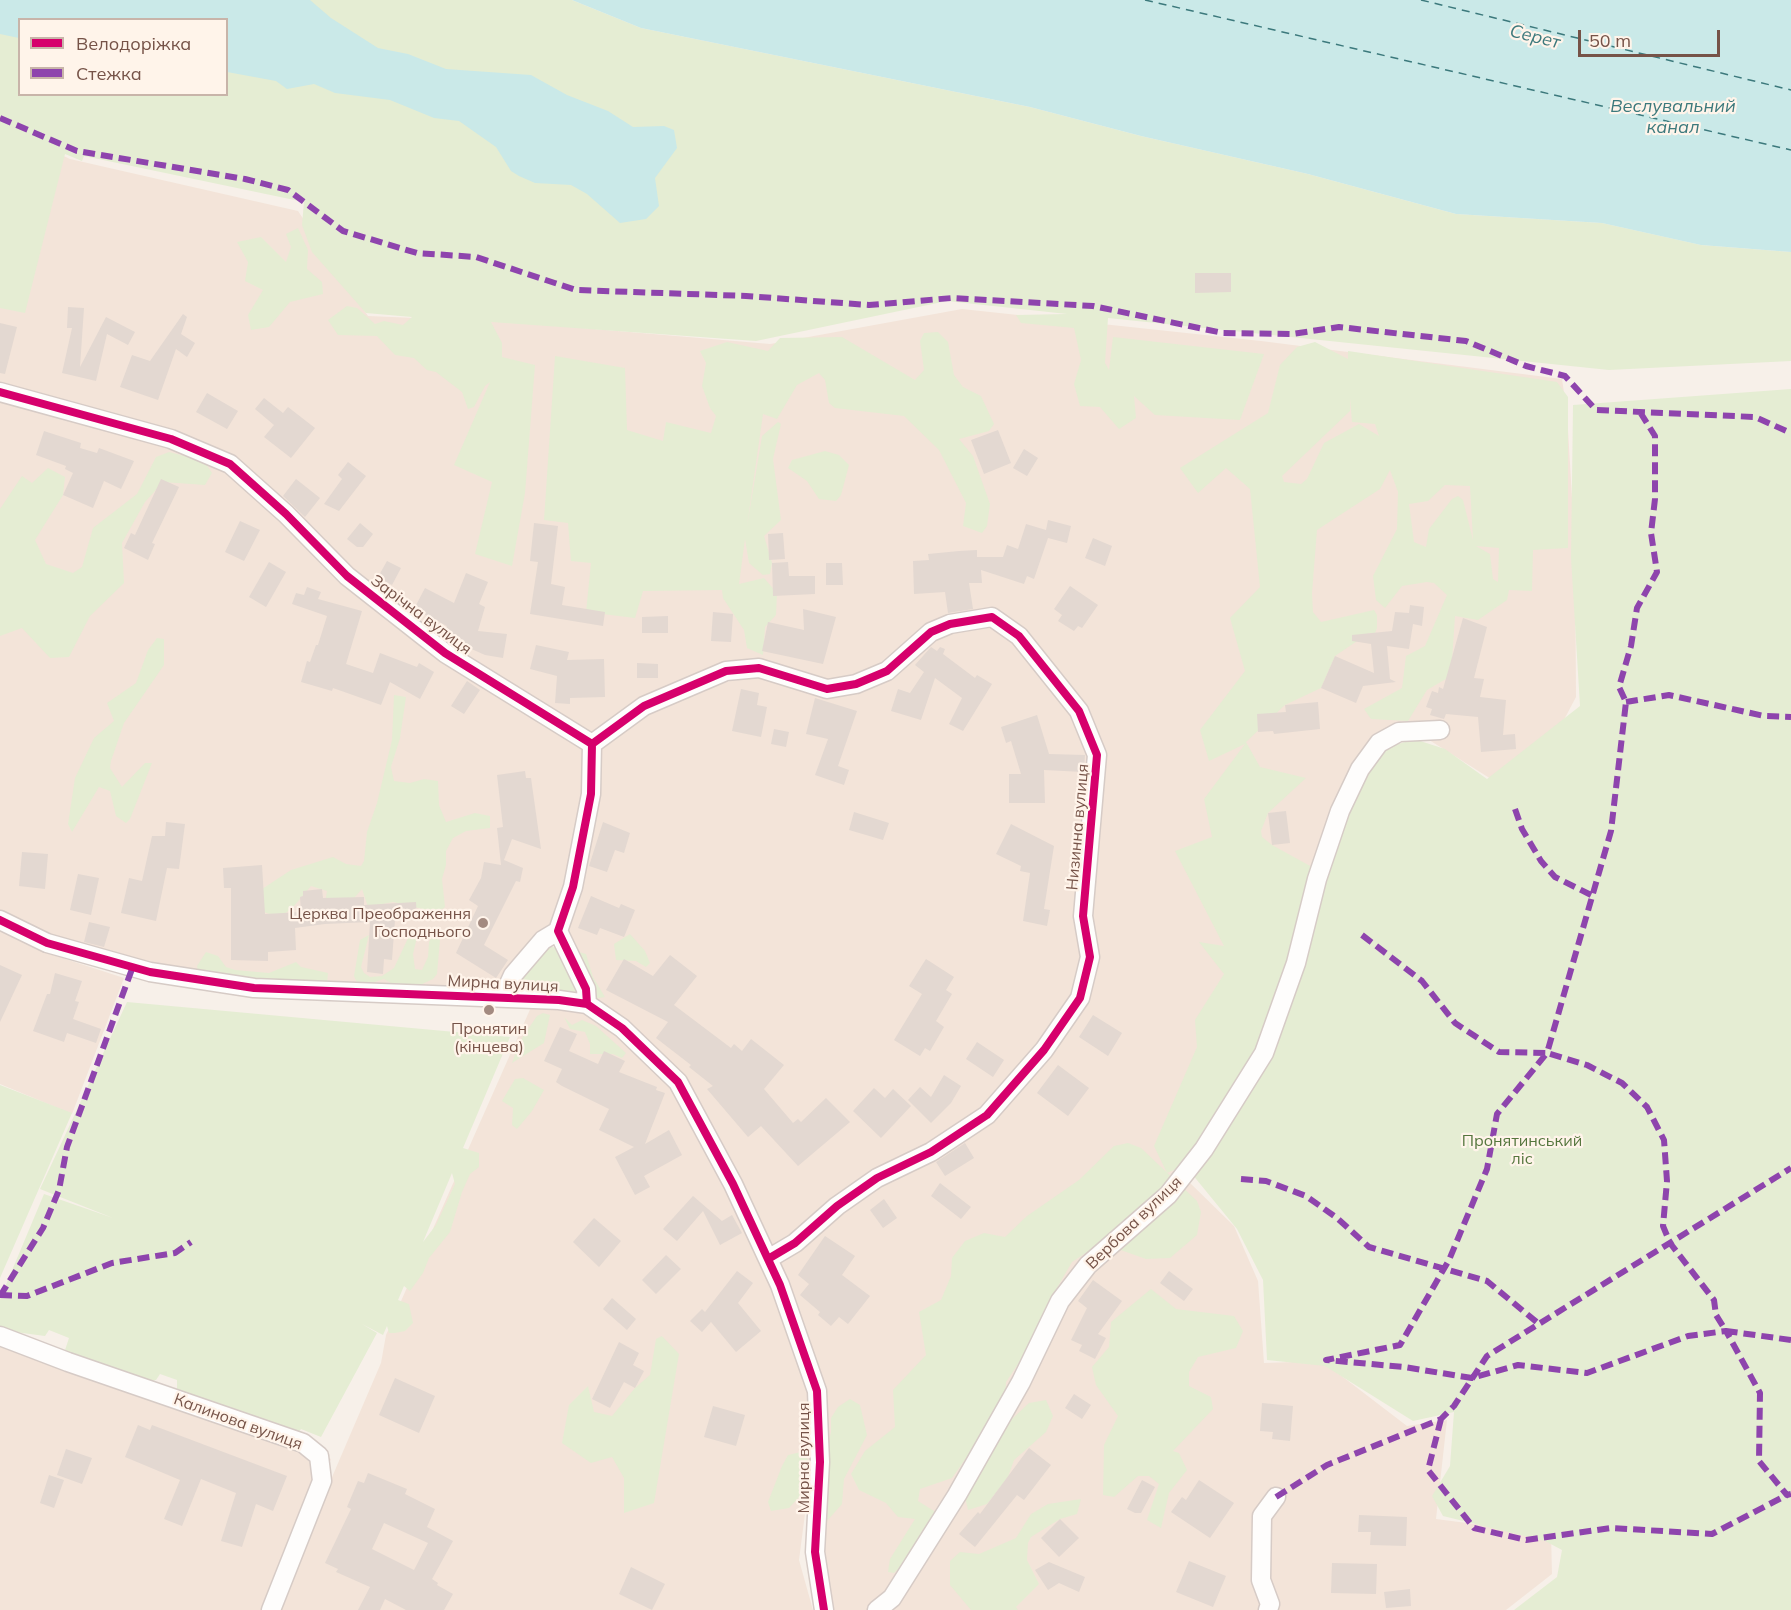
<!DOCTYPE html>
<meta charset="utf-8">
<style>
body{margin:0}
#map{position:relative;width:1791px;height:1610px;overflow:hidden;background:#f7f0e9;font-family:Mulish,sans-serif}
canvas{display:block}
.legend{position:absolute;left:18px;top:18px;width:210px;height:78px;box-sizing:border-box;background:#fff4ea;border:2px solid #c8b4a9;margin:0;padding:8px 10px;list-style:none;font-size:18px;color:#765348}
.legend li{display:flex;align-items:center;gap:12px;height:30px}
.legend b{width:30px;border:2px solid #c8b4a9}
.scale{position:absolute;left:1578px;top:30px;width:142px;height:27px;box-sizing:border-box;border:3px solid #765348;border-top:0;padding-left:8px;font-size:18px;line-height:21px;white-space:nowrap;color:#765348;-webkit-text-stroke:4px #fff4ea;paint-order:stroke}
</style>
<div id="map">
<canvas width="1791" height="1610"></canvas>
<ul class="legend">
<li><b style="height:8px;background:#d6006c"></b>Велодоріжка</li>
<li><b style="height:8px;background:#8e44ad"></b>Стежка</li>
</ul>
<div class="scale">50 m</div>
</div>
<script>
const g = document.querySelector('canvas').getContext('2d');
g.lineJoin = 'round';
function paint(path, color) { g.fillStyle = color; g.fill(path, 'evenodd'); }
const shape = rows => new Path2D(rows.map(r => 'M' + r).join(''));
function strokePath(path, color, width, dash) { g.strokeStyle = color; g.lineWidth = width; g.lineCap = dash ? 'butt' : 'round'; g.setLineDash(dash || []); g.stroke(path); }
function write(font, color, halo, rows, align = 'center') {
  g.font = font + ' Mulish,sans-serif'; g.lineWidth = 4.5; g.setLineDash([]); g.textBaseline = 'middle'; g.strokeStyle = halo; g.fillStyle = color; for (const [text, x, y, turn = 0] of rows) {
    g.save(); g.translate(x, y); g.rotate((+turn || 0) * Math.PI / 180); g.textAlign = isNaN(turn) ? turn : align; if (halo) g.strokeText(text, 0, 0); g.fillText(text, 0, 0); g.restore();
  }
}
const residential = shape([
 [0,126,70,159,298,211,368,316,512,322,770,344,962,309,1261,341,1562,379,1567,413,1575,548,1576,697,1538,769,1499,784,1426,738,1376,736,1322,869,1164,1197,1075,1271,922,1549,874,1610,833,1610,825,1586,819,1415,773,1262,795,1242,970,1126,1078,1011,1092,961,1082,897,1093,755,1070,701,1000,624,964,620,878,673,826,681,739,671,592,740,368,587,231,465,0,393],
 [0,400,156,441,234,472,353,585,590,749,586,824,556,928,506,1001,185,975,55,941,0,913],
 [990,626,1010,635,1063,699,1090,758,1088,948,1081,995,963,1126,765,1254,689,1091,588,1002,561,930,601,743,640,714,707,687,758,674,840,691,956,627],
 [0,931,47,953,124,978,72,1114,0,1084],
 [532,1005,595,1015,639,1048,694,1116,744,1219,797,1350,812,1411,809,1483,799,1560,813,1610,275,1610,381,1363,386,1335],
 [1187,1180,1234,1226,1258,1281,1264,1363,1322,1361,1407,1426,1447,1420,1436,1519,1551,1534,1552,1574,1506,1610,890,1610,1078,1281],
 [0,1326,331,1459,267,1610,0,1610]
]);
const green = shape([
 [0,0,572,0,641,28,1030,107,1141,136,1308,174,1456,214,1602,223,1701,245,1791,252,1791,361,1609,370,1108,318,1105,363,1109,370,1113,337,1264,354,1240,420,1155,415,1134,396,1136,418,1119,429,1100,407,1080,406,1074,384,1081,360,1074,328,1021,323,1016,315,1067,314,947,301,756,341,491,322,502,343,502,357,535,365,525,493,512,566,475,554,492,482,454,465,490,382,485,386,474,407,468,409,462,392,436,372,427,370,414,358,395,355,377,336,338,335,328,320,347,306,357,308,375,324,384,321,403,325,412,317,366,313,312,252,302,225,304,202,84,156,82,161,65,154,25,313,0,308],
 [20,20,226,20,226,94,20,94],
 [298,228,308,250,307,269,322,282,323,294,290,302,269,327,251,330,248,315,263,290,245,281,248,262,237,242,261,237,286,262,291,247,286,234],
 [938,332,948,342,954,375,963,387,981,396,994,424,989,431,959,439,973,456,990,504,987,526,982,533,963,526,966,503,939,450,904,416,835,408,829,403,825,380,819,373,797,385,777,419,763,414,747,526,762,436,778,422,781,424,773,459,781,520,764,536,772,563,770,574,763,575,749,563,745,539,739,584,764,578,777,593,776,615,765,627,763,655,747,648,744,630,723,598,722,590,643,591,635,618,586,612,591,563,571,561,568,523,544,520,555,356,625,368,627,430,663,441,666,422,711,433,716,416,710,408,702,386,706,363,700,351,727,342,768,351,780,338,842,337,915,380,924,370,920,341,924,333],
 [1315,342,1348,359,1348,351,1557,382,1568,397,1568,548,1533,550,1532,591,1509,590,1507,600,1478,620,1455,616,1451,676,1427,690,1408,721,1371,719,1364,709,1402,688,1406,656,1425,646,1447,595,1434,583,1427,582,1402,586,1385,608,1376,600,1373,576,1397,529,1398,492,1390,470,1380,489,1317,530,1312,593,1313,612,1321,622,1374,610,1377,615,1377,628,1375,633,1369,633,1335,656,1321,688,1285,705,1246,742,1260,767,1306,778,1268,813,1261,831,1262,837,1272,845,1312,867,1317,879,1249,1070,1196,1161,1167,1173,1154,1146,1197,1047,1195,1020,1224,974,1199,942,1224,946,1175,851,1212,837,1204,799,1245,744,1209,761,1200,730,1245,671,1230,618,1260,587,1250,489,1226,468,1198,493,1180,468,1268,413,1280,365,1297,347],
 [1350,398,1352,422,1375,424,1379,436,1359,424,1324,443,1307,479,1301,484,1284,482,1282,476,1350,411],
 [1445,485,1470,486,1473,540,1463,500,1458,496,1452,499,1429,529,1426,547,1414,542,1409,504,1428,501],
 [1476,546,1499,548,1498,582,1493,579,1490,554],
 [1791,389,1791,1610,1514,1610,1557,1577,1562,1550,1545,1541,1443,1516,1432,1496,1450,1466,1454,1412,1413,1421,1325,1366,1267,1360,1263,1280,1237,1229,1192,1174,1269,1058,1323,879,1347,813,1369,771,1386,748,1414,739,1445,749,1487,779,1580,706,1571,558,1573,405],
 [825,451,839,455,849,465,841,495,836,501,819,499,807,481,788,468,792,460],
 [169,452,204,461,212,473,205,485,163,482,145,502,122,543,124,583,90,616,69,657,50,658,22,628,0,636,0,509,22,476,32,483,48,468,65,477,63,495,35,540,46,564,73,573,82,567,93,528,137,494,156,457],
 [157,638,164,639,164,665,124,723,111,761,110,768,122,787,145,763,152,763,130,819,126,823,116,816,110,791,99,787,72,832,68,824,75,778,94,738,114,721,107,703,136,683,148,650],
 [394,695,406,697,400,738,391,767,394,781,410,783,424,779,438,781,439,805,446,822,475,813,490,816,490,828,466,831,453,838,446,851,446,865,442,879,445,907,434,916,427,910,393,902,368,907,362,889,348,905,325,904,327,891,311,886,294,906,280,918,264,912,259,891,291,870,333,857,346,864,361,866,364,861,367,832,377,803,392,740],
 [418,933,413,954,415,969,422,970,428,957,429,942,433,936,440,940,437,974,433,979,420,985,391,983,384,979,359,987,354,976,360,940,369,935,361,967,364,973,370,977,382,976,394,968,410,934],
 [630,934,645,951,650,963,646,967,636,961,616,960,614,944],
 [551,946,560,950,579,994,524,992,520,986,522,977,543,950],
 [206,952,218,956,226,967,235,970,269,973,296,962,301,967,328,973,327,983,199,978,197,966],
 [579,952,586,954,593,977,605,997,592,999,569,959],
 [127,1002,510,1037,463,1148,479,1153,479,1167,470,1174,462,1192,450,1232,429,1258,423,1273,410,1291,404,1286,398,1300,409,1304,413,1323,405,1331,395,1333,389,1333,387,1326,383,1335,362,1324,377,1333,321,1437,301,1429,298,1433,184,1396,177,1390,177,1380,160,1374,156,1380,146,1382,84,1363,65,1350,69,1338,49,1330,45,1336,15,1332,0,1326,0,1299,44,1194,113,1218,40,1189],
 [452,1173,455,1184,436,1225,423,1242],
 [543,1013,550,1015,544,1043,512,1063,520,1041,537,1016],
 [564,1017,572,1025,582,1020,596,1026,626,1053,622,1058,613,1054,590,1054,590,1044,585,1032,570,1029],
 [523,1078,544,1090,532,1111,517,1129,512,1125,513,1108,502,1101,515,1079],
 [0,1085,72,1113,0,1278],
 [1128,1143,1141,1148,1197,1201,1201,1212,1197,1235,1170,1258,1146,1259,1101,1243,1072,1262,1047,1305,1034,1340,1006,1382,1005,1401,988,1427,952,1478,920,1489,918,1501,934,1511,936,1518,903,1564,894,1573,888,1572,890,1559,915,1519,898,1517,886,1503,859,1490,851,1474,865,1451,895,1427,893,1390,926,1355,919,1312,941,1300,951,1276,952,1258,965,1241,984,1233,1005,1237,1027,1216,1079,1180,1114,1146],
 [1151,1289,1176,1309,1234,1316,1243,1331,1236,1348,1198,1357,1189,1372,1189,1386,1211,1397,1213,1409,1173,1451,1179,1453,1187,1470,1169,1493,1161,1528,1147,1520,1159,1484,1149,1476,1138,1476,1114,1497,1103,1495,1104,1445,1118,1416,1096,1385,1092,1367,1109,1347,1111,1322],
 [662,1336,679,1354,654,1503,624,1513,624,1478,612,1457,591,1463,562,1443,569,1405,588,1386,594,1412,612,1416,635,1388,650,1375,656,1339],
 [850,1399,860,1405,867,1435,844,1479,842,1504,826,1522,817,1512,818,1486,831,1432,831,1418,838,1407],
 [1046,1400,1053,1416,1046,1432,1014,1460,1008,1477,987,1504,968,1510,965,1497,995,1435,1029,1403],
 [801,1452,809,1461,802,1494,789,1508,771,1511,768,1502,782,1466,788,1455],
 [1081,1499,1077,1514,1060,1519,1031,1537,1028,1543,1027,1560,1039,1584,1016,1607,1018,1610,971,1610,950,1585,950,1561,960,1552,979,1554,1016,1538,1031,1514,1048,1504]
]);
const water = shape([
 [0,0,310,0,331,18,378,48,408,54,446,69,531,75,567,95,608,111,633,127,664,126,674,130,677,148,655,178,659,206,646,219,620,223,587,194,571,185,535,183,519,176,511,171,496,147,459,121,434,118,390,100,335,93,314,84,287,89,276,81,227,72,226,20,20,20,19,38,0,34],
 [572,0,1791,0,1791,252,1701,245,1602,223,1456,214,1308,174,1141,136,1030,107,641,28]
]);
const ferry = shape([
 [1145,0,1791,150],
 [1421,0,1791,90]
]);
const building = shape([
 [1195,273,1231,273,1231,292,1195,293],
 [68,307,84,308,80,367,106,317,135,332,128,345,107,334,96,381,62,373,72,328,67,328],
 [183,314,187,317,181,334,195,343,187,357,176,349,158,400,120,387,132,355,150,361],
 [0,323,17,327,5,374,0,373],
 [207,393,238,411,227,429,196,412],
 [264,398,283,413,288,407,315,428,291,458,264,437,274,425,255,409],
 [998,430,1011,463,984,474,971,440],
 [44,431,81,443,80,448,97,453,99,448,134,461,121,489,104,481,93,508,63,495,73,473,65,469,66,466,36,455],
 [1024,449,1038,458,1027,476,1013,468],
 [348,462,366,476,339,511,324,504,342,479,338,475],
 [161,479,179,487,152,543,155,544,148,560,124,548,131,533,135,535],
 [296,479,320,498,305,517,283,496],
 [1048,520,1071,526,1067,543,1048,538,1034,579,1027,576,1024,584,981,570,982,583,969,583,973,609,948,613,945,592,914,594,913,561,929,560,928,554,959,551,977,550,977,557,1003,557,1007,545,1018,549,1026,524,1046,530],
 [240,521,260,530,244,561,225,552],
 [360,523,373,534,363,547,357,547,347,539],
 [534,523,558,526,551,584,565,587,562,605,605,612,603,626,530,614,538,562,530,561],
 [783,533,785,559,769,560,768,534],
 [1093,538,1112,546,1105,566,1085,558],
 [387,561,401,568,392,585,378,577],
 [269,562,286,572,266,607,249,597],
 [788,562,789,576,815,576,815,594,773,596,772,563],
 [826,563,842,563,843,585,826,585],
 [466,573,488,582,479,604,485,607,478,631,507,634,503,658,485,655,442,636,447,626,414,609,425,588,454,603],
 [1070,586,1098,605,1082,628,1078,626,1074,631,1058,621,1062,615,1054,609],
 [307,587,321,592,318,599,362,611,346,664,373,673,380,653,417,667,419,663,434,672,420,699,390,682,381,705,333,688,332,691,301,682,307,661,310,662,316,645,318,645,327,616,292,604,296,593,304,595],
 [1410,605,1424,607,1422,626,1413,624,1409,649,1387,646,1390,679,1396,682,1363,686,1356,703,1321,688,1335,656,1374,673,1371,644,1352,641,1352,635,1392,631,1395,612,1409,613],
 [803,609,836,617,823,664,762,651,768,622,804,630],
 [713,612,733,614,731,642,711,641],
 [668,616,668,633,642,633,642,617],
 [1463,618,1487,627,1474,678,1484,679,1480,697,1506,700,1503,735,1515,734,1516,749,1481,752,1478,717,1446,714,1444,719,1430,715,1432,709,1426,707,1432,691,1438,693,1439,687,1443,689],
 [536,645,569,652,567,660,604,659,605,697,570,698,570,704,555,703,557,676,530,669],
 [931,647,937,651,940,647,945,649,943,654,975,678,977,675,992,684,963,731,949,724,962,698,935,678,921,720,891,711,898,689,910,693,924,672,915,665],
 [637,663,658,664,658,678,637,678],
 [467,681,480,690,464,714,451,706],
 [741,689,759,693,757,705,767,707,761,737,732,731],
 [815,698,857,711,838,766,849,770,844,785,815,775,828,739,806,734],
 [1318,702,1320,729,1274,734,1273,731,1258,732,1257,714,1286,712,1285,705],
 [1037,715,1049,754,1085,755,1084,772,1044,770,1045,803,1009,803,1009,774,1021,774,1011,741,1006,743,1001,727],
 [774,729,789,732,786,747,771,744],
 [525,771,526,778,531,778,541,849,512,839,504,860,523,868,520,882,516,881,484,945,508,960,496,978,456,953,478,906,469,900,481,878,484,862,501,865,497,828,503,827,497,775],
 [1286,811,1290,843,1272,845,1268,813],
 [854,812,889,823,883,840,849,830],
 [166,822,185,824,179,869,167,868,156,921,121,913,129,878,142,881,152,836,165,836],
 [603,822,630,833,624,853,615,850,607,872,589,866],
 [1011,824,1054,846,1044,909,1050,910,1047,926,1023,921,1030,873,1020,871,1021,866,996,854],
 [22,852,48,854,45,889,19,886],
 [262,865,265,914,301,912,300,897,303,896,303,891,322,889,323,898,364,897,364,905,416,902,417,919,395,920,392,960,384,959,383,974,367,972,370,922,325,924,295,928,296,950,268,952,268,961,231,960,231,888,224,888,223,868],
 [78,874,99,878,91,915,70,910],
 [591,896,619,908,621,904,635,910,624,937,600,928,597,935,578,928],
 [89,922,110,927,104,947,84,942],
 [670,955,697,976,674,1005,731,1048,734,1044,742,1051,751,1039,784,1065,764,1089,793,1123,798,1119,801,1122,826,1098,850,1122,798,1166,761,1126,748,1137,707,1089,713,1086,689,1067,691,1065,656,1038,668,1022,606,990,624,959,653,976],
 [926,959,954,977,946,990,952,994,936,1021,944,1027,930,1051,925,1048,920,1056,894,1040,922,994,909,986],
 [0,965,22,975,0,1022],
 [55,973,82,981,75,1001,79,1002,73,1019,101,1029,96,1043,67,1033,64,1042,33,1031,47,994,50,994],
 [1093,1015,1122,1033,1108,1056,1079,1037],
 [560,1027,577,1034,569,1051,598,1064,604,1051,625,1061,619,1072,657,1087,656,1090,665,1093,645,1144,669,1130,682,1155,644,1176,650,1187,635,1195,615,1157,634,1147,599,1130,609,1109,562,1086,556,1082,562,1069,544,1061],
 [977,1042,1004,1060,993,1077,966,1059],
 [1058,1065,1089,1088,1068,1116,1037,1093],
 [944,1075,961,1086,951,1103,931,1123,908,1100,920,1087,931,1097],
 [874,1088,885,1098,893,1089,911,1106,881,1138,853,1111],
 [965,1143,974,1158,945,1176,936,1162],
 [940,1183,971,1207,961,1219,931,1196],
 [693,1196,722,1221,732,1215,742,1233,720,1245,703,1211,677,1241,663,1229],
 [884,1199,897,1218,883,1228,870,1210],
 [594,1218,621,1241,599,1267,573,1242],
 [825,1236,855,1256,842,1275,870,1296,848,1324,839,1317,831,1326,818,1315,820,1312,800,1295,809,1284,798,1275],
 [666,1255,681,1269,656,1294,642,1280],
 [737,1271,753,1283,738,1303,761,1331,736,1352,711,1322,702,1332,690,1321,702,1309,705,1312],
 [1169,1271,1193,1289,1184,1301,1160,1283],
 [1093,1280,1122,1301,1098,1334,1106,1338,1095,1359,1079,1351,1082,1345,1071,1340,1087,1308,1078,1301],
 [612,1298,636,1319,627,1330,603,1309],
 [619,1342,639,1353,633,1365,644,1371,635,1388,624,1382,610,1408,592,1399],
 [395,1378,435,1396,419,1433,379,1415],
 [1074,1394,1091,1405,1082,1419,1065,1408],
 [1262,1403,1293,1406,1290,1441,1272,1439,1273,1432,1260,1431],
 [713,1406,745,1415,736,1446,704,1437],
 [138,1425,150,1430,152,1425,287,1476,273,1511,256,1504,242,1547,221,1541,236,1493,201,1479,182,1526,164,1519,180,1480,125,1457],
 [1029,1448,1051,1465,1024,1500,1017,1495,975,1547,959,1534,978,1512,980,1514],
 [66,1449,92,1458,82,1484,57,1475],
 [368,1473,407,1489,405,1494,435,1509,427,1527,453,1541,432,1579,438,1583,437,1585,453,1594,444,1610,406,1610,385,1599,380,1610,358,1610,370,1587,336,1572,338,1569,325,1563,351,1509,347,1507,358,1481,364,1483],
 [384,1523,428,1543,414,1570,372,1549],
 [49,1475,64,1480,54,1508,40,1503],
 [1142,1480,1155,1487,1141,1513,1135,1513,1127,1509],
 [1199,1480,1234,1503,1210,1538,1171,1512,1182,1497,1186,1500],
 [1359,1515,1407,1517,1406,1546,1370,1545,1371,1532,1358,1532],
 [1060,1519,1079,1538,1059,1557,1041,1538],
 [1189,1561,1226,1576,1213,1607,1176,1592],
 [1049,1562,1085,1577,1079,1592,1059,1583,1048,1590,1035,1570],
 [1332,1563,1377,1564,1376,1594,1331,1593],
 [631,1567,665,1584,652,1610,619,1594],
 [1410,1589,1411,1606,1386,1608,1384,1592]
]);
const minor = shape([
 [0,392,171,439,230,464,286,514,347,576,445,653,592,744,591,794,573,887,558,931,586,989,587,1004],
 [592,744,644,706,726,671,759,668,827,689,856,684,887,671,931,632,950,624,992,617,1019,636,1079,711,1097,755,1083,916,1090,957,1080,998,1044,1050,987,1115,931,1152,877,1178,837,1206,795,1243,768,1259],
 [0,920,47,943,150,972,254,988,559,1000,587,1004,622,1028,678,1082,733,1184,780,1285,817,1391,820,1462,815,1552,824,1610],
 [503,997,513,975,543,940,558,931],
 [0,1336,68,1362,303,1443,319,1456,322,1481,271,1610],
 [877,1610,892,1598,957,1495,1021,1382,1060,1301,1088,1265,1168,1195,1204,1149,1264,1053,1296,963,1317,879,1340,811,1360,769,1379,743,1399,732,1440,730],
 [1268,1610,1270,1604,1261,1580,1262,1516,1276,1497]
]);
const quiet = shape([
 [0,118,77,151,245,179,288,190,343,231,417,253,476,257,576,290,746,296,869,305,952,298,1093,306,1223,333,1292,334,1339,327,1466,341,1526,366,1565,376,1596,410,1755,417,1791,433],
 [1626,702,1669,695,1764,716,1791,717],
 [1515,809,1522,829,1541,861,1555,877,1593,896],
 [1362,935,1422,981,1455,1023,1499,1052,1547,1053,1611,831,1626,702,1619,687,1631,646,1637,608,1657,572,1651,533,1655,499,1655,436,1640,412],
 [1241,1179,1266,1181,1306,1196,1337,1218,1369,1247,1487,1281,1539,1324],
 [0,1295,27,1296,112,1263,175,1253,191,1242],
 [0,1296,43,1228,59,1190,67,1147,132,969],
 [1791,1340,1726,1331,1716,1315,1714,1300,1670,1243,1663,1226,1667,1181,1664,1140,1647,1107,1622,1083,1587,1065,1547,1053,1497,1114,1487,1169,1449,1260,1400,1345,1326,1360,1404,1367,1472,1378,1518,1365,1587,1373,1688,1336,1726,1331,1760,1393,1759,1461,1787,1495,1791,1494],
 [1441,1419,1428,1470,1474,1528,1526,1540,1611,1528,1712,1534,1787,1495],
 [1276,1497,1327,1465,1441,1419,1454,1406,1487,1356,1791,1168]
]);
const cycleway = shape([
 [0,392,171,439,230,464,286,514,347,576,445,653,592,744,591,794,573,887,558,931,586,989,587,1004],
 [592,744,644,706,726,671,759,668,827,689,856,684,887,671,931,632,950,624,992,617,1019,636,1079,711,1097,755,1083,916,1090,957,1080,998,1044,1050,987,1115,931,1152,877,1178,837,1206,795,1243,768,1259],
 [0,920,47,943,150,972,254,988,559,1000,587,1004,622,1028,678,1082,733,1184,780,1285,817,1391,820,1462,815,1552,824,1610]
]);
const markers = [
 [483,923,6,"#a38a80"],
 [489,1010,6,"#a38a80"]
];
const streetNames = [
 ["Зарічна вулиця",421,615,37],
 ["Низинна вулиця",1078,827,-85],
 ["Мирна вулиця",503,984,3],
 ["Вербова вулиця",1134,1223,-44],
 ["Калинова вулиця",238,1422,20],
 ["Мирна вулиця",804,1458,-90]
];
const poiNames = [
 ["Церква Преображення",471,914],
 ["Господнього",471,932],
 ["Пронятин",489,1029,"center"],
 ["(кінцева)",489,1047,"center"]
];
const parkNames = [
 ["Пронятинський",1522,1141],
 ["ліс",1522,1159]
];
const waterNames = [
 ["Серет",1535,37,14],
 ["Веслувальний",1673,107],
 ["канал",1673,128]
];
paint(residential, '#f3e4d9');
paint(green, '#e5edd3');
paint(water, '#cae9e8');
strokePath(ferry, '#3c797c', 1.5, [8, 6]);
paint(building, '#e3d8d1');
strokePath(minor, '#d6cbc6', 21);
strokePath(minor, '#fefdfc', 18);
strokePath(quiet, '#8e44ad', 6, [12, 6]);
strokePath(cycleway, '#d6006c', 8);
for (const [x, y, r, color] of markers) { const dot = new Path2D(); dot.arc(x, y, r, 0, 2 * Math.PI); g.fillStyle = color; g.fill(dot); strokePath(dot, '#fff4ea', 2); }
write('16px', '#765348', '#fff4ea', streetNames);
write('16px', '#765348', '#fff4ea', poiNames, 'right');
write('16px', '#55763d', '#fff4ea', parkNames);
write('italic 18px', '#3c797c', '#fff4ea', waterNames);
</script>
